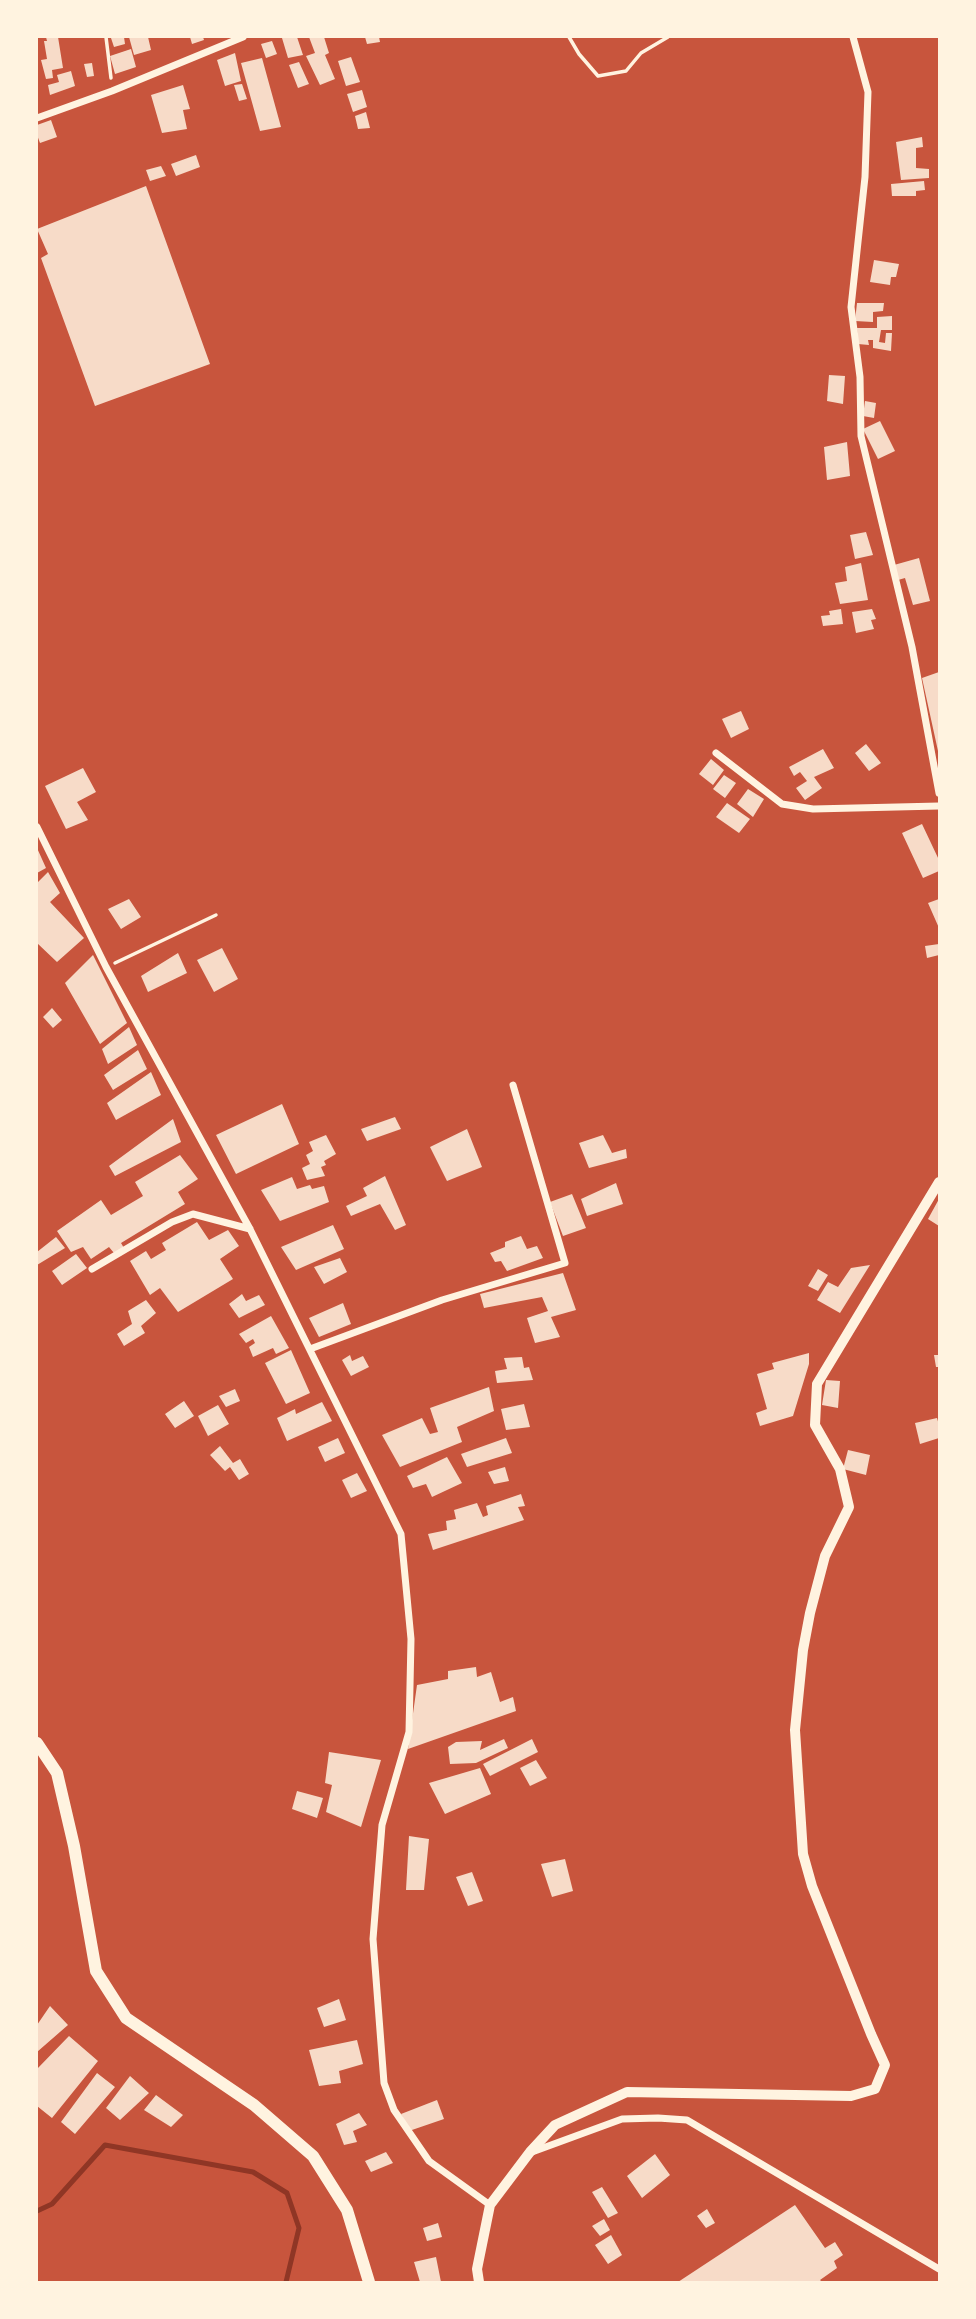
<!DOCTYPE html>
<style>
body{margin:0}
#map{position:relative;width:976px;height:2319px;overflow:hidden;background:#c8553d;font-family:"Work Sans",sans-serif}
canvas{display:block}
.frame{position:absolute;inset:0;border:38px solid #fff3e0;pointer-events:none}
</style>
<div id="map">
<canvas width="976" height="2319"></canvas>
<div class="frame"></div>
</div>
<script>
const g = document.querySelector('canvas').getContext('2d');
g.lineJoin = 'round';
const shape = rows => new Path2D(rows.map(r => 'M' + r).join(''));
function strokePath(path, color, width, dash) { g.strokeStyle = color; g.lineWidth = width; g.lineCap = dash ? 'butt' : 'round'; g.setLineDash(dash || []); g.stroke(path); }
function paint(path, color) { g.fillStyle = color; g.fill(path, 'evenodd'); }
const stream = shape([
 [37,2211,52,2204,105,2145,253,2172,287,2193,299,2228,286,2282]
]);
const building = shape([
 [46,37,58,37,63,68,52,70,53,78,46,79,41,60,47,59,44,41,47,41],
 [115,37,124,37,125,44,114,47,111,38],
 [129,37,148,37,151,50,134,55],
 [190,37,203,37,204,40,192,44],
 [285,37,297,37,303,55,288,58,282,38],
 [309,37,324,37,329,53,325,55,335,79,320,85,306,56,315,53],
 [365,37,379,37,380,42,367,44],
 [272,41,277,54,266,58,261,44],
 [131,49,136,67,115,74,110,56],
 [235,53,241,81,225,86,217,60],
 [351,57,360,82,346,86,338,61],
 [262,58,281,127,260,131,241,63],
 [299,62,309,84,298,88,289,65],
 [92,63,94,76,87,77,84,64],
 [71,71,75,86,50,95,48,85,59,82,57,75],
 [242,84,247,99,239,101,234,85],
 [183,85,190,109,183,110,187,129,162,133,151,95],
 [362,90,367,107,353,112,347,94],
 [366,112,370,128,358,129,355,116],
 [51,120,57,137,40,143,37,135,37,125],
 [922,137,923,147,916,148,916,168,929,169,929,178,901,180,896,142],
 [196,155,200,167,176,176,171,164],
 [161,166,166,176,150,181,146,170],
 [924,181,925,190,916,191,916,196,892,196,891,184],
 [146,186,210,364,95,406,41,258,48,254,37,229],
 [874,260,899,264,896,277,891,277,890,285,870,282],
 [857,303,884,303,883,311,873,312,873,322,855,321],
 [892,316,892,330,881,330,879,342,885,343,886,333,892,333,891,351,873,348,873,340,868,340,869,345,858,344,857,328,877,328,877,317],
 [829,375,845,376,843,404,827,401],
 [865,401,876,403,874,418,863,416],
 [880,421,895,451,878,459,863,429],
 [847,442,850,476,827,480,824,447],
 [866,532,873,555,855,559,850,535],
 [919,558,930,601,913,605,905,578,898,580,894,565],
 [861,563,868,600,840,604,835,583,847,581,845,567],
 [841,609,843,624,823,626,821,616,830,615,829,611],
 [872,609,876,619,871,620,874,629,856,633,852,612],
 [939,672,939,751,938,751,922,678],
 [741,711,749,729,731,738,722,719],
 [866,744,881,763,869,771,855,753],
 [823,749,834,768,814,777,822,788,805,800,796,788,807,781,800,772,794,776,789,767],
 [711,759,724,770,713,785,699,774],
 [83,768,96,792,77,802,88,820,66,829,45,786],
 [724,775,736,783,725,798,713,789],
 [748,789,764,799,753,817,737,804],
 [727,803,750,819,739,833,716,817],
 [922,824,939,860,939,871,923,878,902,833],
 [37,848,46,868,37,873],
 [48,872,60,893,50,902,84,938,57,962,37,943,37,883],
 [129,899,141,917,121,929,108,909],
 [939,899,939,928,928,903],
 [939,944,939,955,927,958,925,946],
 [222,948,238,979,214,992,197,960],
 [178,953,187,973,148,992,141,976],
 [93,955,127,1023,100,1044,65,983],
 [52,1008,62,1020,53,1028,43,1017],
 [129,1027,137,1045,108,1064,102,1049],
 [138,1050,147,1069,113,1090,104,1075],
 [151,1072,161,1095,116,1120,107,1103],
 [282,1104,299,1144,236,1174,216,1135],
 [395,1117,401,1129,367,1141,361,1129],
 [173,1119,181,1142,115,1176,109,1166],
 [467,1129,482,1167,447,1181,430,1147],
 [326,1135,336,1154,324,1161,326,1165,321,1167,325,1176,307,1180,302,1168,310,1164,306,1155,313,1151,309,1142],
 [603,1135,612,1153,626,1149,627,1158,589,1168,579,1143],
 [180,1155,198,1179,178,1192,185,1204,121,1243,124,1248,114,1253,109,1247,91,1259,83,1247,71,1252,57,1231,101,1200,111,1215,143,1196,135,1182],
 [385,1176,406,1225,395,1230,380,1204,351,1216,346,1206,367,1196,363,1188],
 [292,1177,297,1189,310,1185,312,1189,324,1186,329,1202,280,1221,261,1190],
 [616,1183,623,1204,587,1216,581,1199],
 [572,1194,586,1228,563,1236,550,1202],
 [939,1199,939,1226,928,1219],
 [197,1222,209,1240,228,1230,239,1246,220,1259,233,1279,178,1312,160,1288,150,1295,130,1261,146,1251,151,1259,166,1250,162,1243],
 [333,1225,344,1249,296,1270,281,1247],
 [521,1236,527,1249,537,1246,543,1258,507,1271,501,1261,495,1262,490,1253,505,1247,505,1242],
 [56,1237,65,1248,37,1265,37,1252],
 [76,1254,87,1268,62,1285,52,1271],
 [340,1258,347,1272,324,1284,314,1267],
 [870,1265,840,1313,817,1300,828,1282,838,1287,851,1268],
 [818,1269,828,1275,818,1291,808,1286],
 [563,1273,576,1310,551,1317,560,1337,535,1343,527,1318,548,1311,542,1297,484,1308,480,1294],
 [242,1294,246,1301,259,1295,265,1305,239,1318,229,1304],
 [146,1300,156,1313,141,1326,145,1333,124,1346,117,1334,132,1324,128,1311],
 [343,1303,351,1324,319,1337,309,1318],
 [271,1316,289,1348,276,1354,273,1348,253,1357,249,1347,255,1343,253,1339,246,1343,239,1334],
 [291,1350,310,1393,286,1404,265,1363],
 [809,1353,809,1364,793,1416,760,1426,756,1413,767,1409,757,1374,774,1369,772,1363],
 [350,1355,352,1361,363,1356,369,1367,351,1376,342,1360],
 [934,1355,939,1355,939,1367,936,1367],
 [522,1357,524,1368,529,1367,533,1380,497,1383,495,1371,507,1369,504,1358],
 [826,1380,840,1381,838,1408,822,1405],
 [489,1387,494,1411,457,1427,462,1442,400,1467,382,1435,422,1418,430,1434,438,1432,430,1408],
 [235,1389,240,1401,226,1407,219,1396],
 [184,1401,194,1416,175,1428,165,1414],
 [322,1402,332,1421,287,1441,277,1418,295,1409,296,1414],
 [524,1404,530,1427,506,1430,501,1409],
 [218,1405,229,1424,208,1436,198,1416],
 [937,1418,939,1425,939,1438,920,1444,915,1423],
 [338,1438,345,1453,325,1462,318,1447],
 [506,1438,512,1453,467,1467,461,1454],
 [220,1446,233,1463,240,1459,249,1474,239,1480,230,1467,225,1471,210,1455],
 [848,1450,870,1455,866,1475,843,1469],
 [447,1457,462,1483,432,1497,426,1484,413,1488,407,1476],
 [505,1467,509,1481,494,1484,488,1472],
 [357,1473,367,1491,351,1498,342,1480],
 [521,1494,525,1506,518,1507,524,1520,433,1550,428,1534,447,1530,446,1521,456,1519,454,1510,477,1503,483,1517,488,1515,486,1506],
 [476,1667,477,1677,491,1672,500,1702,513,1697,516,1711,408,1749,417,1685,448,1679,448,1671],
 [504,1739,508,1748,476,1763,450,1764,448,1747,456,1742,482,1741,480,1750],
 [532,1739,538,1752,490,1776,483,1764],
 [329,1752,381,1760,361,1827,326,1812,332,1785,325,1783],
 [536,1760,547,1778,530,1786,520,1768],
 [480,1768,491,1794,445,1814,429,1783],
 [297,1791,323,1798,317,1818,292,1809],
 [409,1836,429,1839,424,1890,406,1890],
 [565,1859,573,1891,552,1897,541,1864],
 [472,1872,483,1901,468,1906,456,1877],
 [339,1999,346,2020,324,2027,317,2008],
 [50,2006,68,2025,37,2052,37,2025],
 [69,2036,98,2061,52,2118,37,2106,37,2069],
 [357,2040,363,2064,339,2071,341,2083,319,2086,309,2050],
 [97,2073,115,2087,75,2134,61,2122],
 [130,2076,149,2093,120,2120,106,2108],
 [156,2095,183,2115,171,2127,144,2110],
 [437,2100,444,2119,409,2131,401,2114],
 [359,2113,367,2125,353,2131,357,2142,344,2145,336,2124],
 [386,2152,393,2163,371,2172,365,2161],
 [655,2154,670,2175,642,2198,627,2176],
 [602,2187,618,2213,608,2218,592,2192],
 [795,2205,825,2248,835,2242,843,2255,834,2261,837,2268,820,2280,822,2282,678,2282],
 [707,2209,715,2223,706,2228,697,2216],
 [604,2219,610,2230,600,2236,592,2226],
 [438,2223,442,2237,427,2241,423,2228],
 [611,2235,622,2255,608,2264,595,2245],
 [436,2257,441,2282,420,2282,414,2262]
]);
const path = shape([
 [106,37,111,78],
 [569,37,579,54,598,76,626,71,641,53,668,37],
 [115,963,216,915]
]);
const minor = shape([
 [853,37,868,92,865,177,851,307,860,377,861,436,912,647,939,793],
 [37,118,112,91,243,37],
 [716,753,782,804,813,809,939,806],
 [37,827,106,967,250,1229,401,1534,411,1639,409,1732,382,1825,373,1939,384,2083,394,2110,429,2161,490,2205],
 [92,1269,172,1222,193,1214,250,1229],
 [310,1349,442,1300,565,1263,513,1085],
 [532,2152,622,2119,658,2118,687,2120,939,2269]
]);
const tertiary = shape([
 [479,2282,477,2269,490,2205,530,2152,555,2125,627,2092,851,2096,875,2089,885,2065,871,2034,812,1886,803,1854,795,1730,803,1650,810,1613,825,1556,849,1507,840,1469,815,1425,817,1384,939,1182]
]);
const primary = shape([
 [37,1743,57,1773,74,1846,96,1971,126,2018,254,2105,313,2156,347,2210,369,2282]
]);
strokePath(stream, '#8f3625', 5);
paint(building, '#f7dbc8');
strokePath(path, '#fff3e0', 3.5);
strokePath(minor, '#fff3e0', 7);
strokePath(tertiary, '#fff3e0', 10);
strokePath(primary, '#fff3e0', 12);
</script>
